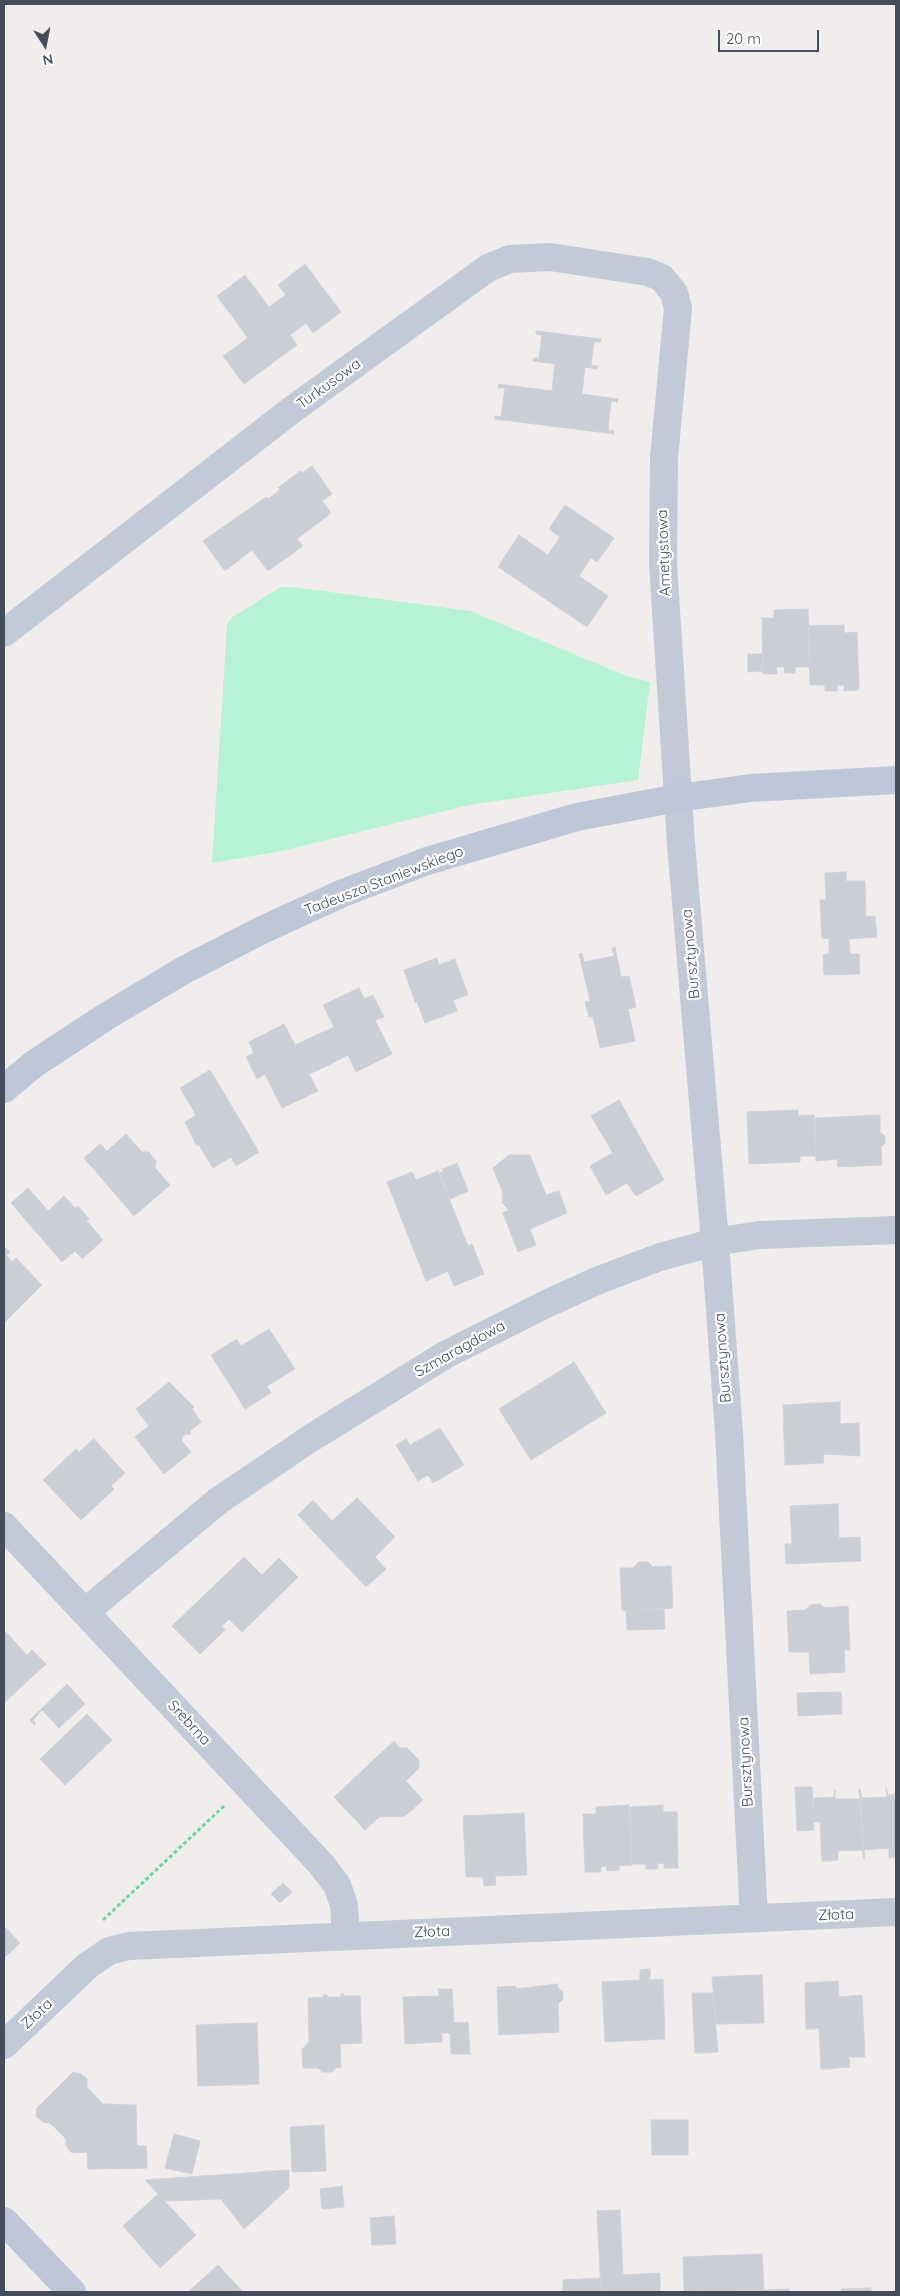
<!DOCTYPE html>
<meta charset="utf-8">
<style>
body{margin:0}
#map{position:relative;width:900px;height:2296px;overflow:hidden;background:#f0edec;font-family:Quicksand,sans-serif}
canvas{display:block}
.frame{position:absolute;inset:0;border:5px solid #434d5c;pointer-events:none}
.north{position:absolute;left:20px;top:20px;width:50px;height:50px;-webkit-text-stroke:4px #fff;paint-order:stroke;rotate:169deg;font-size:14px;font-weight:700;line-height:20px;text-align:center;color:#434d5c}
.north::after{content:'';display:block;margin:auto;width:18px;height:22px;background:#434d5c;clip-path:polygon(50% 0,100% 100%,50% 72%,0 100%)}
.scale{position:absolute;left:718px;top:30px;width:101px;height:22px;box-sizing:border-box;border:2px solid #434d5c;border-top:0;padding-left:6px;font-size:15px;line-height:18px;white-space:nowrap;color:#434d5c;-webkit-text-stroke:4px #fff;paint-order:stroke}
</style>
<div id="map">
<canvas width="900" height="2296"></canvas>
<div class="frame"></div>
<div class="north">N</div>
<div class="scale">20 m</div>
</div>
<script>
const g = document.querySelector('canvas').getContext('2d');
g.lineJoin = 'round';
function paint(path, color) { g.fillStyle = color; g.fill(path, 'evenodd'); }
const shape = rows => new Path2D(rows.map(r => 'M' + r).join(''));
function strokePath(path, color, width, dash) { g.strokeStyle = color; g.lineWidth = width; g.lineCap = dash ? 'butt' : 'round'; g.setLineDash(dash || []); g.stroke(path); }
function write(font, color, halo, rows, align = 'center') {
  g.font = font + ' Quicksand,sans-serif'; g.lineWidth = 4.5; g.setLineDash([]); g.textBaseline = 'middle'; g.strokeStyle = halo; g.fillStyle = color; for (const [text, x, y, turn = 0] of rows) {
    g.save(); g.translate(x, y); g.rotate((+turn || 0) * Math.PI / 180); g.textAlign = isNaN(turn) ? turn : align; if (halo) g.strokeText(text, 0, 0); g.fillText(text, 0, 0); g.restore();
  }
}
const green = shape([
 [281,587,293,587,470,611,629,677,650,682,638,780,469,805,282,851,212,863,227,625,231,618]
]);
const building = shape([
 [305,264,341,312,313,333,306,323,290,335,297,345,244,384,223,356,248,338,217,296,245,275,269,307,286,295,278,285,305,264],
 [536,331,601,339,600,342,594,342,591,365,597,366,597,369,585,367,582,394,618,399,617,402,611,401,608,430,614,431,614,434,495,419,495,416,501,417,505,388,498,388,499,384,552,391,555,364,533,361,533,358,539,358,542,335,536,334,536,331],
 [312,466,332,494,322,501,331,513,297,539,303,546,268,571,252,550,225,571,203,541,266,497,268,499,280,490,278,488,300,471,302,473,312,466],
 [565,505,614,538,597,562,591,558,579,576,608,596,587,627,498,567,519,535,548,555,560,537,549,529,565,505],
 [808,609,810,667,795,667,795,673,785,673,784,667,776,667,777,674,763,674,762,618,774,618,774,610,808,609],
 [844,625,844,633,857,632,859,690,844,691,844,685,837,685,837,691,825,691,825,685,810,685,808,626,844,625],
 [748,654,763,654,763,671,748,672,748,654],
 [846,872,846,881,865,881,866,917,875,916,877,937,849,939,850,954,859,954,860,974,824,975,823,955,829,954,829,938,822,939,820,900,826,900,825,873,846,872],
 [615,947,621,977,629,976,636,1007,628,1009,635,1041,600,1048,593,1016,589,1017,585,1002,590,1001,579,954,582,953,584,962,614,956,612,948,615,947],
 [437,958,439,965,455,959,468,995,453,1000,457,1011,425,1023,417,1002,415,1002,404,970,437,958],
 [359,988,364,999,373,995,384,1017,375,1020,392,1054,356,1072,348,1055,329,1065,314,1036,334,1027,323,1005,359,988],
 [284,1024,295,1045,314,1036,329,1065,309,1074,318,1091,282,1108,265,1074,257,1079,246,1057,254,1053,249,1042,284,1024],
 [210,1070,259,1152,236,1166,231,1157,213,1168,199,1145,197,1146,185,1122,196,1115,180,1088,210,1070],
 [619,1100,664,1180,636,1196,627,1183,606,1195,590,1166,613,1153,591,1116,619,1100],
 [798,1110,798,1116,814,1115,816,1156,800,1156,800,1162,749,1164,747,1112,798,1110],
 [880,1115,880,1132,885,1136,885,1143,881,1147,882,1165,838,1167,837,1159,816,1161,815,1118,880,1115],
 [126,1134,142,1152,149,1152,156,1161,155,1168,170,1185,134,1216,84,1158,100,1144,107,1151,126,1134],
 [509,1155,530,1155,546,1195,559,1191,567,1213,530,1229,536,1245,518,1252,503,1213,509,1210,502,1203,503,1193,493,1168,509,1155],
 [457,1163,468,1191,450,1199,440,1173,443,1172,443,1169,457,1163],
 [438,1171,468,1246,472,1244,484,1274,454,1286,448,1271,426,1281,387,1182,412,1172,416,1180,438,1171],
 [28,1188,48,1211,64,1196,75,1208,78,1206,89,1219,86,1220,103,1240,82,1259,75,1251,62,1262,11,1203,28,1188],
 [4,1246,10,1252,6,1255,12,1262,16,1258,42,1285,4,1323,4,1246],
 [269,1329,295,1369,267,1386,271,1393,245,1409,211,1355,237,1339,241,1346,269,1329],
 [574,1362,606,1413,531,1460,499,1409,574,1362],
 [169,1382,194,1407,192,1409,201,1422,190,1431,191,1433,189,1435,187,1433,182,1437,182,1441,191,1452,164,1474,135,1437,149,1426,136,1409,169,1382],
 [840,1402,840,1424,859,1423,860,1456,823,1454,824,1463,785,1465,783,1405,840,1402],
 [440,1428,464,1465,433,1483,428,1475,418,1481,396,1445,406,1439,410,1445,440,1428],
 [94,1439,125,1473,111,1486,114,1489,81,1520,43,1480,76,1449,79,1452,94,1439],
 [357,1498,395,1537,375,1557,386,1569,366,1587,298,1515,313,1500,332,1521,357,1498],
 [838,1504,839,1538,860,1537,861,1561,786,1564,785,1544,792,1544,790,1506,838,1504],
 [244,1557,262,1575,279,1558,298,1577,242,1632,229,1619,222,1626,225,1630,200,1654,172,1626,244,1557],
 [639,1562,648,1562,653,1567,671,1566,673,1608,622,1611,620,1568,633,1568,639,1562],
 [820,1604,825,1608,848,1606,850,1650,844,1650,845,1672,810,1674,809,1652,789,1652,787,1611,806,1610,810,1605,820,1604],
 [664,1609,665,1629,627,1630,626,1611,664,1609],
 [4,1630,27,1655,32,1650,46,1664,4,1703,4,1630],
 [67,1684,85,1704,59,1728,42,1710,33,1720,36,1723,34,1725,30,1720,67,1684],
 [841,1692,842,1714,798,1716,797,1693,841,1692],
 [87,1714,112,1740,65,1785,40,1759,87,1714],
 [394,1741,400,1748,407,1748,419,1760,419,1768,406,1781,423,1800,405,1816,379,1817,365,1830,334,1797,394,1741],
 [795,1787,812,1787,814,1830,797,1831,795,1787],
 [886,1788,888,1795,896,1794,896,1857,889,1858,889,1848,864,1850,864,1859,860,1789,862,1798,887,1797,886,1788],
 [859,1789,864,1859,862,1850,838,1851,838,1860,822,1861,820,1822,814,1822,813,1798,834,1797,835,1790,835,1799,860,1799,859,1789],
 [629,1805,632,1865,619,1866,619,1870,607,1871,606,1866,601,1867,601,1872,585,1872,583,1814,596,1814,596,1807,629,1805],
 [663,1805,663,1812,677,1812,678,1868,664,1868,664,1863,657,1864,658,1869,646,1869,646,1864,632,1864,630,1807,663,1805],
 [524,1813,527,1875,495,1876,496,1885,484,1886,483,1877,466,1877,463,1816,524,1813],
 [283,1883,292,1892,280,1903,271,1894,283,1883],
 [4,1926,20,1943,4,1958,4,1926],
 [650,1969,650,1980,663,1979,665,2039,605,2042,602,1982,640,1980,640,1970,650,1969],
 [762,1975,764,2023,716,2024,712,1977,762,1975],
 [838,1981,839,1997,862,1995,865,2057,849,2057,850,2067,821,2069,819,2028,806,2029,805,1983,838,1981],
 [557,1984,557,1987,563,1992,563,1999,558,2004,559,2032,499,2035,497,1987,516,1986,516,1989,557,1984],
 [438,1989,452,1989,454,2023,468,2022,470,2054,451,2054,450,2033,442,2033,442,2042,405,2044,403,1997,439,1996,438,1989],
 [692,1993,713,1993,718,2052,695,2053,692,1993],
 [341,1994,344,1994,344,1996,360,1996,362,2043,340,2044,341,2067,335,2068,332,2072,322,2072,318,2068,303,2068,302,2049,309,2042,308,1998,324,1997,323,1995,327,1995,327,1997,341,1997,341,1994],
 [257,2023,259,2084,198,2086,196,2025,257,2023],
 [73,2072,81,2074,87,2079,87,2087,103,2104,136,2105,137,2146,146,2146,147,2168,88,2169,87,2152,72,2153,66,2146,66,2139,50,2123,43,2122,36,2116,37,2108,73,2072],
 [651,2120,688,2120,688,2155,652,2155,651,2120],
 [324,2125,326,2171,292,2172,290,2127,324,2125],
 [174,2134,200,2141,192,2174,165,2168,174,2134],
 [289,2170,289,2188,244,2229,221,2199,165,2201,145,2180,289,2170],
 [342,2186,344,2207,322,2209,320,2189,342,2186],
 [158,2194,196,2235,160,2268,123,2226,158,2194],
 [620,2210,623,2275,660,2273,660,2292,601,2292,597,2211,620,2210],
 [394,2216,396,2244,372,2245,370,2218,394,2216],
 [762,2254,764,2290,702,2292,702,2287,684,2288,683,2257,762,2254],
 [218,2265,243,2292,188,2292,218,2265],
 [601,2278,601,2292,563,2292,563,2280,601,2278],
 [702,2287,702,2292,684,2292,684,2288,702,2287],
 [871,2288,871,2292,842,2292,841,2289,871,2288],
 [789,2289,789,2292,764,2292,764,2290,789,2289],
 [764,2290,764,2292,726,2292,764,2290]
]);
const path = shape([
 [103,1920,224,1806]
]);
const street = shape([
 [4,633,293,409,488,268,510,259,550,257,648,272,662,278,674,293,678,308,664,458,663,563,681,844,715,1242,729,1433,754,1918],
 [4,1526,321,1864,337,1885,344,1905,346,1935],
 [85,1612,218,1501,311,1438,445,1355,544,1305,599,1280,660,1257,715,1242,759,1235,896,1230],
 [4,2045,87,1966,109,1951,129,1946,896,1912]
]);
const secondary = shape([
 [4,1089,34,1064,107,1016,184,970,262,930,343,893,427,861,577,817,678,798,751,788,896,780],
 [4,2221,72,2292]
]);
const streetNames = [
 ["Turkusowa",329,384,-36],
 ["Ametystowa",664,553,-92],
 ["Tadeusza Staniewskiego",384,881,-21],
 ["Bursztynowa",691,954,-95],
 ["Szmaragdowa",460,1349,-29],
 ["Bursztynowa",723,1358,-94],
 ["Srebrna",189,1723,47],
 ["Bursztynowa",746,1762,-93],
 ["Złota",836,1915,-2],
 ["Złota",432,1932,-2],
 ["Złota",37,2014,-43]
];
paint(green, '#b6f3d4');
paint(building, '#cbced5');
strokePath(building, '#d0d2d9', 1);
strokePath(path, '#6bd3ac', 3, [4, 2.5]);
strokePath(street, '#c1cad6', 28);
strokePath(secondary, '#bdc7d8', 28);
write('15px', '#434d5c', '#fff', streetNames);
</script>
